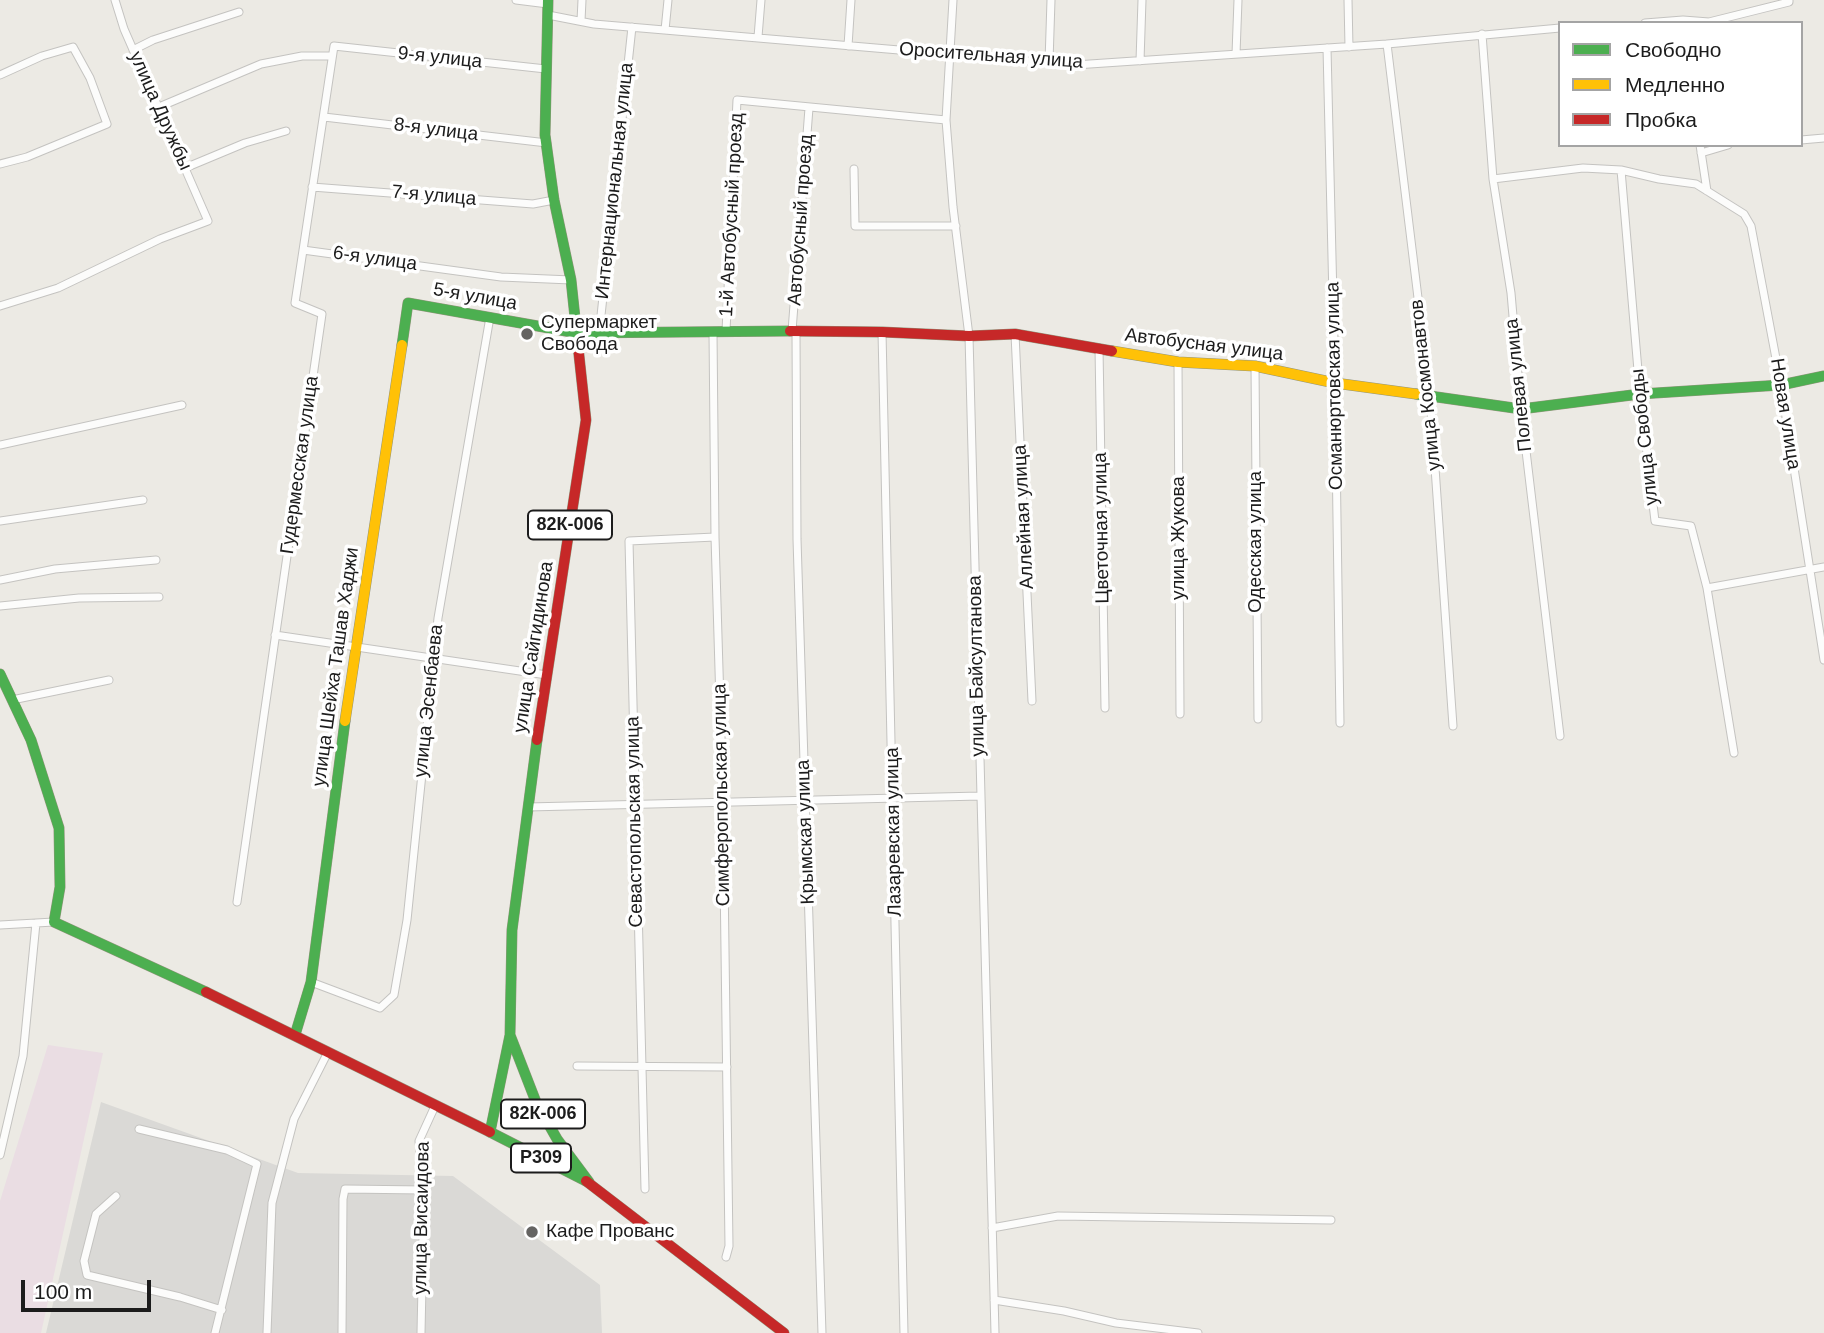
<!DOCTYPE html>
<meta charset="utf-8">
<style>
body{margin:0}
#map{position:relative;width:1824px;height:1333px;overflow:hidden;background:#eceae4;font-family:Helvetica,sans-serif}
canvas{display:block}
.legend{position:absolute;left:1558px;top:21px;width:245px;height:126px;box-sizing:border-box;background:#fff;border:2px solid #a4a4a4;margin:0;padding:9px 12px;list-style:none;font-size:21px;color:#1c1c1c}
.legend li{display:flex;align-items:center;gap:14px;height:35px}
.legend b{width:35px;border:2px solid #a4a4a4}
.scale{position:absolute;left:21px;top:1280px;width:130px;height:32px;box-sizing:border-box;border:4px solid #1c1c1c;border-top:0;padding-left:9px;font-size:21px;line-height:24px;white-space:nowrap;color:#1c1c1c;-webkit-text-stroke:5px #fff;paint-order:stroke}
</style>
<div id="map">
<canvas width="1824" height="1333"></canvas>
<ul class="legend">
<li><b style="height:9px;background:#4caf50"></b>Свободно</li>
<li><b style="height:9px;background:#ffc107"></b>Медленно</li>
<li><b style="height:9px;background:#c62828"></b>Пробка</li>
</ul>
<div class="scale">100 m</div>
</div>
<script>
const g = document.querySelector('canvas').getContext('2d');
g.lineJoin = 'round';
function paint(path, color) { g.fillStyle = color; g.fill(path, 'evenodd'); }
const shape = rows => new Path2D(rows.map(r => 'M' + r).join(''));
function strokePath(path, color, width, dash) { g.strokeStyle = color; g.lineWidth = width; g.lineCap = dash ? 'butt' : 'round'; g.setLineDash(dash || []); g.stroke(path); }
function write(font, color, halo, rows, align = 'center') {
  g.font = font + ' Helvetica,sans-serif'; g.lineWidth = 7; g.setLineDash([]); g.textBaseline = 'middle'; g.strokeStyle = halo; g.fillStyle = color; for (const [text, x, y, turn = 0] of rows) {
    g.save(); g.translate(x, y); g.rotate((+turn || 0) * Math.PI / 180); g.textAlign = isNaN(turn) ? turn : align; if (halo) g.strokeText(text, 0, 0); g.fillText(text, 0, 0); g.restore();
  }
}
const residential = shape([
 [101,1102,298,1173,453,1176,600,1285,602,1333,46,1333]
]);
const industrial = shape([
 [48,1045,103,1053,41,1333,0,1333,0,1201]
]);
const street = shape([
 [516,0,548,4],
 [953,0,946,120,953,207,969,336,995,1333],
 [1348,0,1349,47],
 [548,15,594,24,1075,65,1387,44,1560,28],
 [581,21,582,0],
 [1645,23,1683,20,1709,22,1789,2,1789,0],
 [665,30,668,0],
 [1482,34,1493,179,1511,293,1521,409,1560,736],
 [758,37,761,0],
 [1387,44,1430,396,1453,726],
 [848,46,851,0],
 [1327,48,1335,383,1340,723],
 [133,50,153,40,239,12],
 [1236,54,1238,0],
 [1140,61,1142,0],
 [1049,62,1051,0],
 [0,75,42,56,73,47,90,78,107,124,27,157,0,164],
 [159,107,261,64,302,56,332,56],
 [324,117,547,143],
 [1801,140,1824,138],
 [1700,145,1707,191],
 [1701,153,1728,145],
 [185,168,245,143,286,131],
 [854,169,855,226,956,226],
 [1621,170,1640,394,1655,521,1691,526,1707,588,1734,753],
 [1493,179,1583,168,1621,170,1659,179,1696,184,1744,214,1751,226,1781,385,1824,660],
 [312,187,533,204,554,200],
 [303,250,501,277,571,280],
 [0,306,58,288,160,239,208,221,124,29,115,0],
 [726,331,737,100,946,120],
 [792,331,809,108],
 [713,332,715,537,723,802,729,1246,726,1257],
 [796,332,797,539,822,1333],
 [882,332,904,1333],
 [599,334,632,27],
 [1015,334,1032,701],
 [1099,348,1105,708],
 [1178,362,1180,714],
 [1255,366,1258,719],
 [0,445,182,405],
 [0,521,143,500],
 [0,580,55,569,156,560],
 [1707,588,1824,567],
 [0,606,79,598,159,597],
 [275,635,547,675],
 [12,700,109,680],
 [528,807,980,796],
 [237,902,322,314,295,303,334,46,546,69],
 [0,925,54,922],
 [311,982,380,1008,394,995,407,920,438,618,490,317],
 [577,1066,727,1067],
 [139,1129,227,1150,257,1164,215,1333],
 [0,1155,23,1056,36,923],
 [645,1189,629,541,715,537],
 [116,1196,96,1214,84,1261,87,1275,180,1297,222,1310],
 [992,1228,1058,1216,1331,1220],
 [994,1300,1064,1311,1116,1323,1198,1333],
 [267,1333,272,1203,294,1119,328,1052],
 [342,1333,343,1199,345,1189,424,1190],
 [421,1333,424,1190,419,1141,435,1106]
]);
const fast = shape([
 [548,0,545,135,554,200,571,280,578,346],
 [402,345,408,303,577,333,790,331],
 [1416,394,1521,409,1640,394,1781,385,1824,376],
 [0,674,31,740,59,828,60,887,54,922,206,992],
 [537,740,512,930,510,1035,490,1132,586,1181],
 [295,1035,311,982,345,721],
 [510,1035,536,1102,557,1139,589,1182]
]);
const slow = shape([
 [1112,351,1178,362,1255,366,1335,383,1416,394],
 [345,721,402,345]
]);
const jam = shape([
 [790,331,882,332,969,336,1015,334,1112,351],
 [537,740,586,420,578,346],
 [206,992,490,1132],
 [586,1181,784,1333]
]);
const markers = [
 [527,334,7,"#656462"],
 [532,1232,7,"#656462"]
];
const shields = [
 [570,525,84],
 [543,1114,84],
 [541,1158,60]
];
const shieldNames = [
 ["82К-006",570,525],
 ["82К-006",543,1114],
 ["Р309",541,1158]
];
const streetNames = [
 ["Оросительная улица",991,56,4],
 ["9-я улица",440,58,6],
 ["улица Дружбы",160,111,66],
 ["8-я улица",436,130,7],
 ["Интернациональная улица",615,181,-84],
 ["7-я улица",434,196,5],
 ["1-й Автобусный проезд",732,215,-87],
 ["Автобусный проезд",801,220,-86],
 ["6-я улица",375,259,8],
 ["5-я улица",475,297,10],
 ["Автобусная улица",1204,345,7],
 ["улица Космонавтов",1426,385,-96],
 ["Полевая улица",1519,385,-96],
 ["Османюртовская улица",1335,386,-91],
 ["Новая улица",1785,414,81],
 ["улица Свободы",1645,437,-96],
 ["Гудермесская улица",300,465,-82],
 ["Аллейная улица",1024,517,-93],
 ["Цветочная улица",1102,528,-91],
 ["улица Жукова",1179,538,-90],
 ["Одесская улица",1256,542,-90],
 ["улица Сайгидинова",534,647,-81],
 ["улица Байсултанова",977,666,-91],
 ["улица Шейха Ташав Хаджи",336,667,-82],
 ["улица Эсенбаева",429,701,-84],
 ["Симферопольская улица",722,795,-91],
 ["Севастопольская улица",635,822,-91],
 ["Крымская улица",806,832,-92],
 ["Лазаревская улица",894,832,-91],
 ["улица Висаидова",422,1218,-89]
];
const poiNames = [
 ["Супермаркет",541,323],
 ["Свобода",541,345],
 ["Кафе Прованс",546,1232]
];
paint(residential, '#dad9d6');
paint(industrial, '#eadde3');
strokePath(street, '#c4c3c0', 9);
strokePath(fast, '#92957c', 11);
strokePath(slow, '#92957c', 11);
strokePath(jam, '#92957c', 11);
strokePath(street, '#fcfcfb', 7);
strokePath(fast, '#4caf50', 10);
strokePath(slow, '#ffc107', 10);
strokePath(jam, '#c62828', 10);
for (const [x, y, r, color] of markers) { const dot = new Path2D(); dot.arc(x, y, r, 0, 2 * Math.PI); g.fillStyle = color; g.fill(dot); strokePath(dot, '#fff', 2.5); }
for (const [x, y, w] of shields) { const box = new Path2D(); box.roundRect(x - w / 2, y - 14.5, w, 29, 5); g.fillStyle = '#fff'; g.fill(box); strokePath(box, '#1c1c1c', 2); }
write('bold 18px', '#1c1c1c', null, shieldNames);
write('19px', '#1c1c1c', '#fff', streetNames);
write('19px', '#1c1c1c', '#fff', poiNames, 'left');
</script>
